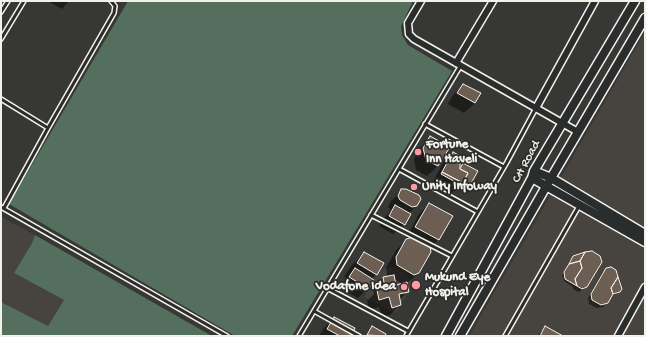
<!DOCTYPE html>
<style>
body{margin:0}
#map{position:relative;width:646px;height:337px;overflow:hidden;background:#373736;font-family:"Gochi Hand",sans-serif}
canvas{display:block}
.frame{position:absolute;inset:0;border:2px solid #f4f1e8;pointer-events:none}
</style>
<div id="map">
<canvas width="646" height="337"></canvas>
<div class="frame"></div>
</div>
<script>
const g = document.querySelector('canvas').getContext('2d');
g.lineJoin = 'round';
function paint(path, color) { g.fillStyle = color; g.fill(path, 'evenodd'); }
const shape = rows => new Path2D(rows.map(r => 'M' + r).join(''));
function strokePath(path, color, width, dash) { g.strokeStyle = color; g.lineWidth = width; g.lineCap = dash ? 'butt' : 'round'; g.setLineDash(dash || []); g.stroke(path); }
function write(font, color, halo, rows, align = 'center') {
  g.font = font + ' "Gochi Hand",sans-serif'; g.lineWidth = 3.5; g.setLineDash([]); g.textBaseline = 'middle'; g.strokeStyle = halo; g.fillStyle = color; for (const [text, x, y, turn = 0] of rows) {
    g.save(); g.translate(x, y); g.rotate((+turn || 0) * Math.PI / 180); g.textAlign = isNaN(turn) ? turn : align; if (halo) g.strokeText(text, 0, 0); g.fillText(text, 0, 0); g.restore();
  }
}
const built = shape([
 [645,32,645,336,469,336],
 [1,217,35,235,32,243,14,273,64,300,48,326,1,302],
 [392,266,406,272,412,283,409,291,395,313,364,297,371,282,377,275,383,269]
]);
const green = shape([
 [128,1,413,1,401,26,402,35,408,45,452,71,292,336,235,336,9,204],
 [35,235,212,336,1,336,1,302,48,326,64,300,14,273,32,243]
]);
const shadow = shape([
 [48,1,69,1,62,9],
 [463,85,475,103,464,113,448,104,453,95],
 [431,137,448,147,438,166,427,176,416,170,414,159,420,148],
 [453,153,459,161,459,169,464,164,477,171,467,189,464,192,456,188,452,193,432,183,443,163],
 [402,190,416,206,408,214,404,224,393,234,379,226,385,217,391,210,388,207,391,201],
 [429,204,451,216,438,240,429,249,419,273,406,284,408,291,399,301,400,305,390,315,382,317,379,307,369,309,367,301,374,294,373,289,383,278,390,277,387,275,386,268,396,250,408,239,406,238,419,214],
 [394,279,402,284,395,286],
 [364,253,376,274,371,279,368,288,358,298,340,288,346,278,344,277,351,266],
 [568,266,587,286,583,290,578,292,573,289,573,287,564,281,562,275],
 [606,269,619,292,617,294,611,296,603,307,597,308,589,304,588,298,602,273],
 [334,318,350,336,319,336,324,328],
 [371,328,384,334,383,336,367,336],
 [545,328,561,336,537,336]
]);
const building = shape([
 [463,84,481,93,475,103,457,93,463,84],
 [430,136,450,147,438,166,426,160,423,148,430,136],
 [453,152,462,157,460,161,460,169,468,173,463,183,442,172,453,152],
 [463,163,478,171,468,189,441,174,442,172,463,183,468,173,460,169,463,163],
 [401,189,406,189,419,195,421,199,417,206,412,207,400,200,398,196,401,189],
 [429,203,453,216,439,240,415,227,429,203],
 [395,205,411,214,405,225,389,216,395,205],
 [413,237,430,246,431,252,419,273,414,275,397,265,396,257,406,239,413,237],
 [592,251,600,256,602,262,587,287,582,289,577,286,575,279,582,268,580,261,585,252,592,251],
 [364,252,384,263,377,275,357,263,364,252],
 [585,252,580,261,569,264,573,256,585,252],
 [580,261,582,268,575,279,577,286,565,279,564,272,569,264,580,261],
 [611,267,616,270,618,277,611,288,613,294,608,303,601,305,592,300,591,294,606,268,611,267],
 [355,268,374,280,369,289,349,277,355,268],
 [394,275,396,285,407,282,409,292,399,294,401,305,392,308,389,297,379,300,377,290,385,288,383,277,394,275],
 [618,277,622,289,620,292,613,294,611,288,618,277],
 [334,317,355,328,351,336,340,336,327,329,334,317],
 [372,326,386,334,385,336,367,335,372,326],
 [545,326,563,336,540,336,545,326]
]);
const lane = shape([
 [1,12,8,1],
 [1,39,24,1],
 [1,99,48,128,4,208],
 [425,124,504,167],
 [48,128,114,13,115,6,111,1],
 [399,169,478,212],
 [1,207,227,336],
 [371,215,452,256],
 [327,288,408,331],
 [314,311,359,336],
 [299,336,461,65],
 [406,336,507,162,536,108],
 [505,336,579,206]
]);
const street = shape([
 [421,1,408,23,409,34,414,39,578,132],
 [456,63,493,1],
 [536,108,595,1],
 [618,336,645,287]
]);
const secondary = shape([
 [534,171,551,178,645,234],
 [532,178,645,242],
 [446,336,532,178,534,171,635,1],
 [460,336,551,178,645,18]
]);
const markers = [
 [418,152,4,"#ff9aa2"],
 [414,187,4,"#ff9aa2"],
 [416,285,5,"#ff9aa2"],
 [404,287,4,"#ff9aa2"]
];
const poiNames = [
 ["Fortune",426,145],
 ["Inn Haveli",426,160],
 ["Unity Infoway",422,187],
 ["Mukund Eye",425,278],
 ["Hospital",425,293],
 ["Vodafone Idea",396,287,"right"]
];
const streetNames = [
 ["CH Road",527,162,-62]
];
paint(built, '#47433f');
paint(green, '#556f5e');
paint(shadow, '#0007');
paint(building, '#6d5e54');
strokePath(building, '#f4f1e8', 1);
strokePath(lane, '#f4f1e8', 6);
strokePath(street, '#f4f1e8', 9);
strokePath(secondary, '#f4f1e8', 11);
strokePath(lane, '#2a2d2e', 3);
strokePath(street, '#2a2d2e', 6);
strokePath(secondary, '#2a2d2e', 8);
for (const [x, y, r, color] of markers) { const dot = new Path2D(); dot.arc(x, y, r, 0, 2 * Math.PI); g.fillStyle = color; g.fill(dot); strokePath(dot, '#2a2d2e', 1.5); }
write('bold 13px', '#f4f1e8', '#2a2d2e', poiNames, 'left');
write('13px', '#f4f1e8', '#2a2d2e', streetNames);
</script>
